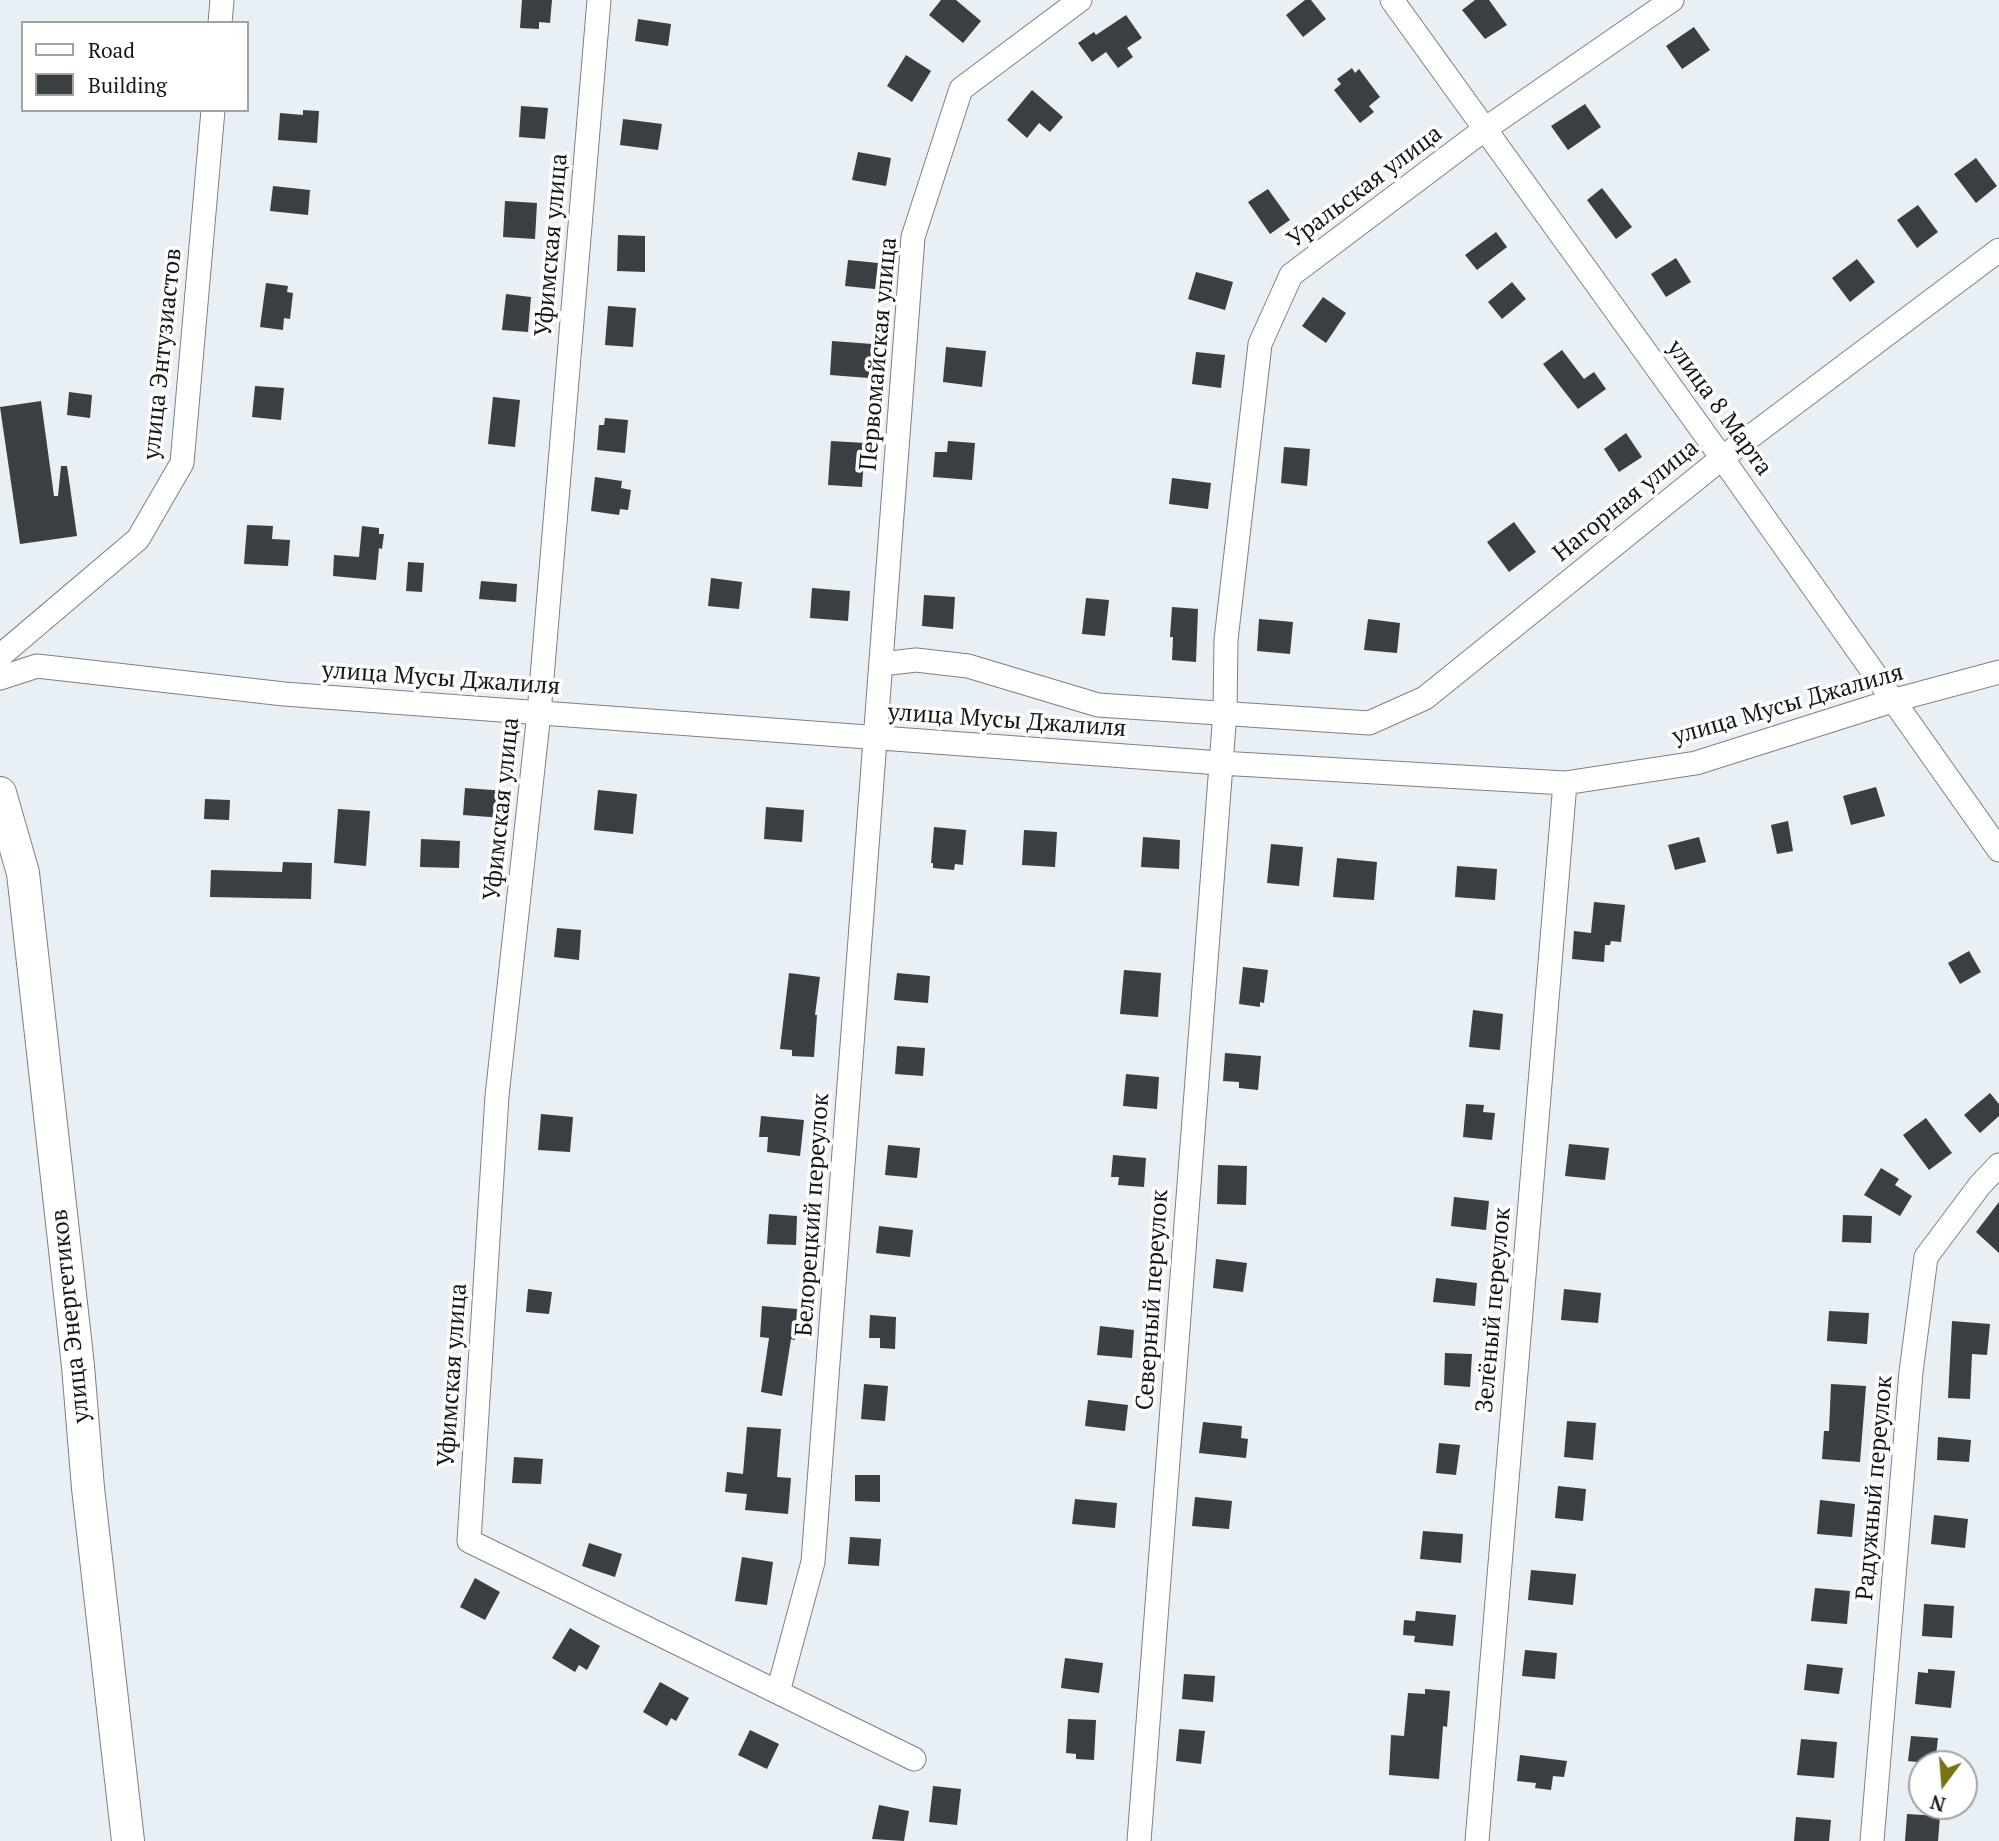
<!DOCTYPE html>
<meta charset="utf-8">
<style>
body{margin:0}
#map{position:relative;width:1999px;height:1841px;overflow:hidden;background:#e8eff5;font-family:"PT Serif",serif}
canvas{display:block}
.legend{position:absolute;left:21px;top:21px;width:228px;height:91px;box-sizing:border-box;background:#fff;border:2px solid #a1a3a3;margin:0;padding:9px 12px;list-style:none;font-size:21px;color:#151819}
.legend li{display:flex;align-items:center;gap:14px;height:35px}
.legend b{width:35px;border:2px solid #a1a3a3}
.north{position:absolute;left:1908px;top:1750px;width:70px;height:70px;box-sizing:border-box;background:#fff;border:2px solid #a1a3a3;border-radius:50%;rotate:196deg;font-size:19px;font-weight:700;line-height:28px;text-align:center;color:#151819}
.north::after{content:'';display:block;margin:auto;width:24px;height:32px;background:#767317;clip-path:polygon(50% 0,100% 100%,50% 72%,0 100%)}
</style>
<div id="map">
<canvas width="1999" height="1841"></canvas>
<ul class="legend">
<li><b style="height:9px;background:#fff"></b>Road</li>
<li><b style="height:19px;background:#393f43"></b>Building</li>
</ul>
<div class="north">N</div>
</div>
<script>
const g = document.querySelector('canvas').getContext('2d');
g.lineJoin = 'round';
function paint(path, color) { g.fillStyle = color; g.fill(path, 'evenodd'); }
const shape = rows => new Path2D(rows.map(r => 'M' + r).join(''));
function strokePath(path, color, width, dash) { g.strokeStyle = color; g.lineWidth = width; g.lineCap = dash ? 'butt' : 'round'; g.setLineDash(dash || []); g.stroke(path); }
function write(font, color, halo, rows, align = 'center') {
  g.font = font + ' "PT Serif",serif'; g.lineWidth = 7; g.setLineDash([]); g.textBaseline = 'middle'; g.strokeStyle = halo; g.fillStyle = color; for (const [text, x, y, turn = 0] of rows) {
    g.save(); g.translate(x, y); g.rotate((+turn || 0) * Math.PI / 180); g.textAlign = isNaN(turn) ? turn : align; if (halo) g.strokeText(text, 0, 0); g.fillText(text, 0, 0); g.restore();
  }
}
const building = shape([
 [522,0,552,0,550,23,539,22,539,29,520,28],
 [941,0,956,0,981,21,963,43,929,15],
 [1305,0,1311,0,1326,19,1303,37,1286,15],
 [1475,0,1489,0,1507,25,1485,39,1462,10],
 [1126,15,1142,38,1127,48,1133,57,1118,68,1106,52,1092,62,1078,43,1094,32,1096,35],
 [638,19,671,24,668,46,635,41],
 [1694,27,1710,50,1682,69,1666,46],
 [906,55,931,71,912,102,887,86],
 [1352,68,1355,73,1359,69,1380,97,1369,106,1374,112,1360,123,1334,90,1341,84,1337,79],
 [1032,90,1063,117,1050,132,1039,123,1027,138,1007,120],
 [1585,104,1601,127,1568,150,1551,126],
 [521,106,548,108,545,139,519,137],
 [303,110,319,111,317,143,278,140,280,113,303,115],
 [623,119,662,124,658,150,620,145],
 [858,152,891,158,886,186,852,180],
 [1976,158,1997,186,1976,203,1954,174],
 [273,186,310,190,308,215,270,211],
 [1602,188,1632,227,1616,239,1587,200],
 [1268,189,1290,220,1270,234,1248,202],
 [505,201,537,203,535,239,503,237],
 [1918,205,1938,232,1917,248,1897,220],
 [1496,232,1507,247,1477,270,1465,255],
 [618,235,645,236,645,272,617,271],
 [1676,258,1691,282,1666,297,1651,274],
 [1857,259,1875,282,1850,302,1832,278],
 [848,260,878,263,875,289,845,286],
 [1196,272,1233,282,1225,310,1188,299],
 [1512,282,1526,299,1502,319,1488,302],
 [266,283,288,286,287,292,293,293,290,319,284,318,283,330,260,327],
 [506,294,531,297,528,332,502,330],
 [1323,297,1346,313,1326,343,1302,326],
 [608,306,636,308,633,347,605,345],
 [832,341,872,344,869,378,830,375],
 [946,347,986,351,982,387,943,382],
 [1562,350,1584,379,1594,372,1606,389,1578,409,1543,364],
 [1196,352,1225,355,1221,388,1192,384],
 [255,386,284,388,281,420,252,417],
 [69,392,92,395,90,418,67,415],
 [493,397,520,400,515,447,488,444],
 [41,401,54,496,58,496,61,466,67,466,77,536,20,544,0,407],
 [605,418,628,420,625,453,597,450,599,425,604,425],
 [1626,433,1642,457,1619,472,1604,449],
 [831,441,865,443,862,487,828,485],
 [948,441,975,443,972,480,933,477,935,452,947,452],
 [1284,447,1310,449,1307,486,1281,483],
 [595,477,622,481,621,488,631,490,628,510,620,509,619,515,591,511],
 [1172,478,1211,483,1208,509,1169,504],
 [1514,522,1536,552,1509,572,1487,542],
 [247,525,273,526,272,539,290,540,288,566,244,564],
 [362,526,379,528,379,534,384,534,382,549,379,548,376,580,333,576,334,555,359,557],
 [408,562,424,563,422,592,406,591],
 [711,578,742,582,739,609,708,606],
 [481,581,517,584,516,602,479,599],
 [812,588,850,591,848,621,810,618],
 [924,595,955,597,953,629,922,626],
 [1086,598,1109,600,1105,636,1082,634],
 [1172,607,1198,609,1196,662,1172,660,1173,637,1170,637],
 [1259,619,1293,622,1290,654,1257,651],
 [1368,619,1400,623,1397,653,1364,650],
 [1876,787,1885,816,1851,825,1843,796],
 [465,788,506,791,503,818,463,815],
 [598,790,637,794,633,834,594,830],
 [205,799,230,800,229,820,204,819],
 [766,807,804,810,802,842,764,839],
 [338,809,370,811,366,866,334,863],
 [1788,821,1793,851,1777,854,1771,825],
 [934,827,966,830,963,865,955,864,954,870,933,868,933,863,931,863],
 [1024,830,1057,832,1055,867,1022,865],
 [1143,837,1180,840,1179,869,1141,867],
 [1699,837,1706,862,1675,870,1668,845],
 [421,839,460,841,459,868,420,867],
 [1271,844,1303,847,1299,886,1267,883],
 [1337,858,1377,862,1374,900,1333,897],
 [283,862,312,863,311,899,210,897,211,870,282,872],
 [1457,866,1497,869,1495,900,1455,897],
 [1594,902,1625,905,1621,942,1611,941,1610,945,1605,945,1604,962,1572,959,1574,931,1591,933],
 [557,928,581,930,579,960,554,957],
 [1969,951,1981,972,1960,984,1948,963],
 [1243,967,1268,970,1264,1003,1260,1002,1260,1007,1239,1004],
 [1124,970,1161,973,1158,1017,1120,1014],
 [789,973,820,977,815,1015,817,1015,814,1057,792,1056,792,1050,780,1049],
 [897,973,930,976,928,1003,894,1000],
 [1473,1010,1503,1014,1500,1050,1469,1047],
 [897,1046,925,1048,923,1076,895,1074],
 [1225,1053,1261,1056,1258,1090,1239,1088,1239,1082,1223,1081],
 [1126,1074,1159,1077,1157,1109,1123,1106],
 [1990,1093,1999,1104,1999,1116,1980,1133,1964,1115],
 [1466,1104,1484,1105,1483,1112,1495,1113,1492,1140,1463,1137],
 [541,1114,573,1117,570,1152,538,1150],
 [761,1116,804,1120,800,1156,767,1152,768,1137,759,1137],
 [1926,1118,1952,1153,1929,1170,1903,1135],
 [1569,1144,1609,1148,1605,1180,1565,1176],
 [888,1145,920,1148,917,1178,885,1175],
 [1113,1155,1146,1158,1144,1187,1118,1185,1119,1177,1111,1177],
 [1218,1165,1247,1166,1246,1205,1217,1204],
 [1881,1168,1899,1179,1895,1185,1912,1196,1900,1216,1864,1195],
 [1454,1197,1489,1201,1486,1230,1451,1226],
 [1999,1202,1999,1253,1976,1232],
 [769,1214,797,1216,796,1245,767,1244],
 [1843,1215,1872,1216,1871,1243,1842,1242],
 [879,1226,913,1230,910,1257,876,1253],
 [1216,1259,1247,1263,1243,1292,1213,1288],
 [1436,1278,1477,1283,1475,1306,1433,1302],
 [528,1289,552,1292,549,1314,526,1312],
 [1564,1289,1601,1293,1598,1323,1561,1320],
 [762,1306,797,1309,795,1340,791,1339,782,1396,761,1392,769,1338,760,1337],
 [1829,1311,1869,1313,1867,1344,1827,1341],
 [870,1315,896,1317,895,1349,880,1348,880,1338,869,1338],
 [1952,1321,1990,1324,1987,1355,1972,1354,1970,1399,1948,1398],
 [1100,1326,1134,1330,1132,1358,1097,1355],
 [1445,1353,1472,1354,1470,1387,1444,1385],
 [864,1384,888,1386,885,1421,861,1419],
 [1831,1384,1866,1386,1860,1462,1822,1459,1824,1431,1829,1431],
 [1088,1400,1128,1405,1125,1431,1085,1426],
 [1567,1421,1596,1423,1593,1460,1564,1457],
 [1203,1422,1242,1426,1241,1438,1248,1439,1246,1458,1199,1453],
 [747,1427,781,1429,777,1477,791,1478,788,1514,745,1510,747,1494,725,1492,727,1472,743,1474],
 [1938,1437,1971,1440,1969,1462,1937,1460],
 [1439,1443,1460,1445,1456,1475,1436,1473],
 [514,1457,543,1459,541,1484,512,1483],
 [855,1475,880,1475,880,1502,855,1501],
 [1558,1486,1586,1489,1583,1521,1555,1518],
 [1195,1497,1232,1501,1229,1529,1192,1526],
 [1075,1499,1117,1503,1115,1528,1072,1524],
 [1820,1500,1855,1504,1852,1537,1817,1534],
 [1934,1515,1968,1519,1965,1548,1931,1544],
 [1423,1531,1463,1534,1461,1563,1420,1559],
 [850,1537,881,1539,879,1566,848,1564],
 [589,1543,622,1554,615,1577,582,1566],
 [742,1557,773,1562,767,1605,735,1601],
 [1531,1570,1576,1574,1573,1605,1528,1600],
 [475,1578,500,1592,485,1620,460,1607],
 [1815,1588,1850,1591,1847,1624,1811,1621],
 [1924,1604,1954,1606,1952,1638,1922,1636],
 [1416,1611,1456,1615,1453,1646,1414,1642,1415,1636,1403,1635,1404,1620,1415,1621],
 [570,1628,600,1646,587,1670,579,1665,575,1672,552,1658],
 [1525,1650,1557,1653,1555,1679,1522,1676],
 [1065,1658,1103,1663,1099,1693,1061,1688],
 [1807,1664,1843,1668,1839,1694,1804,1690],
 [1928,1669,1955,1671,1951,1708,1915,1704,1918,1672,1928,1673],
 [1184,1674,1215,1676,1213,1702,1182,1699],
 [660,1682,689,1698,676,1721,671,1718,667,1726,643,1712],
 [1425,1689,1450,1691,1447,1727,1443,1726,1439,1779,1389,1775,1391,1735,1404,1736,1408,1693,1425,1694],
 [1068,1719,1096,1720,1094,1760,1076,1759,1076,1754,1066,1753],
 [1179,1729,1205,1731,1201,1764,1176,1761],
 [750,1730,779,1744,767,1769,738,1755],
 [1911,1736,1938,1738,1935,1764,1908,1761],
 [1801,1739,1837,1742,1834,1778,1797,1775],
 [1520,1755,1567,1761,1564,1777,1553,1776,1551,1790,1535,1788,1536,1783,1517,1781],
 [933,1786,961,1789,957,1825,929,1822],
 [879,1805,909,1811,904,1841,872,1839],
 [1907,1814,1940,1816,1938,1841,1905,1841],
 [1796,1817,1831,1820,1829,1841,1794,1841]
]);
const street = shape([
 [599,0,539,713,497,1096,469,1541,914,1759],
 [1392,0,1722,458,1999,850],
 [220,23,222,0],
 [0,656,138,539,182,463,213,110],
 [882,664,916,660,968,666,1098,705,1369,723,1425,698,1722,458,1999,250],
 [0,678,37,666,284,694,1220,763,1565,783,1696,763,1895,700,1999,672],
 [778,1692,813,1562,913,237,961,89,1080,0],
 [1139,1841,1225,712,1226,640,1260,344,1291,275,1485,129,1672,0],
 [1477,1841,1565,783],
 [1872,1841,1911,1372,1926,1257,1980,1185,1999,1165]
]);
const secondary = shape([
 [0,793,23,873,78,1366,88,1488,128,1841]
]);
const streetNames = [
 ["Уральская улица",1365,187,-37],
 ["Уфимская улица",552,245,-85],
 ["улица Энтузиастов",163,354,-84],
 ["Первомайская улица",879,354,-85],
 ["улица 8 Марта",1719,408,54],
 ["Нагорная улица",1626,501,-39],
 ["улица Мусы Джалиля",441,679,4],
 ["улица Мусы Джалиля",1788,705,-16],
 ["улица Мусы Джалиля",1007,721,4],
 ["Уфимская улица",502,809,-84],
 ["Белорецкий переулок",813,1215,-86],
 ["Северный переулок",1153,1300,-86],
 ["Зелёный переулок",1494,1310,-85],
 ["улица Энергетиков",71,1316,-96],
 ["Уфимская улица",453,1375,-86],
 ["Радужный переулок",1875,1488,-85]
];
paint(building, '#393f43');
strokePath(street, '#7b8186', 25);
strokePath(secondary, '#7b8186', 34);
strokePath(street, '#fff', 23);
strokePath(secondary, '#fff', 32);
write('24px', '#151819', '#fff', streetNames);
</script>
